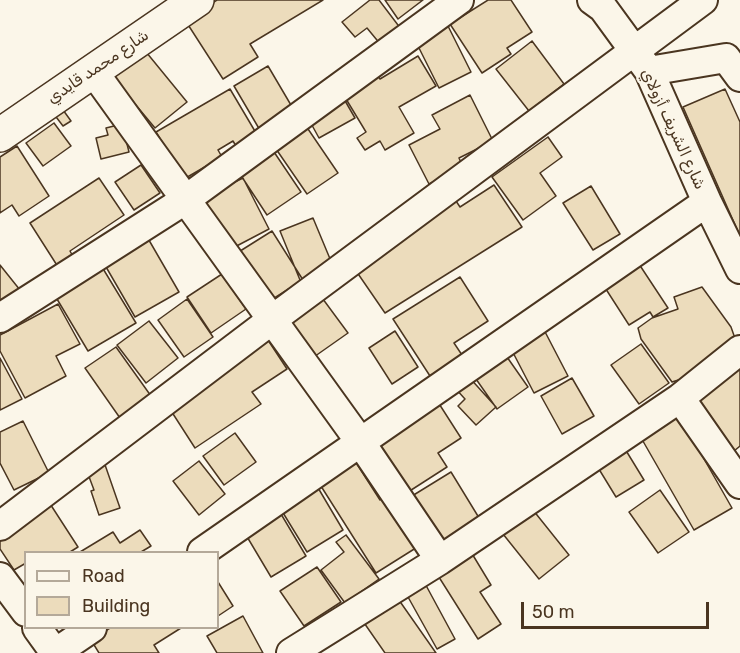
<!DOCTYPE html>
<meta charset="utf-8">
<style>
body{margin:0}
#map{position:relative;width:740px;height:653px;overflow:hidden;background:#fbf6e9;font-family:Rubik,sans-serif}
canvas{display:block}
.legend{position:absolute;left:24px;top:551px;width:195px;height:78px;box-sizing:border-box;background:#fbf6e9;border:2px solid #b4a999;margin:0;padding:8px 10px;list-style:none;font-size:18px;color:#4a3520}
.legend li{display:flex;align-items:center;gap:12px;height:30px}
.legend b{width:30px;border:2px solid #b4a999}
.scale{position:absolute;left:521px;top:602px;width:188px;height:27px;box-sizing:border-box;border:3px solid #4a3520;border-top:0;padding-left:8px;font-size:18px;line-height:21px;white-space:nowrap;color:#4a3520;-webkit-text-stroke:4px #fbf6e9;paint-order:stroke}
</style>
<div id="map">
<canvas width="740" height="653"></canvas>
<ul class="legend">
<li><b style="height:8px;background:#fbf6e9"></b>Road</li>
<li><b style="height:16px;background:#ecdcbc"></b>Building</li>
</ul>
<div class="scale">50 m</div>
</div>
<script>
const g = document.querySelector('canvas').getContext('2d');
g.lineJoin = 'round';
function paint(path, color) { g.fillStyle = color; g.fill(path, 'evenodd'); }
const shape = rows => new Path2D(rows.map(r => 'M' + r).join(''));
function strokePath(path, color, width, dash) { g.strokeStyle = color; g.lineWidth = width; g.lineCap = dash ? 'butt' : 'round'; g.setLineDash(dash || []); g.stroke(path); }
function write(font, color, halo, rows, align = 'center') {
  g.font = font + ' Rubik,Vazirmatn,sans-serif'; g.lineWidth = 4.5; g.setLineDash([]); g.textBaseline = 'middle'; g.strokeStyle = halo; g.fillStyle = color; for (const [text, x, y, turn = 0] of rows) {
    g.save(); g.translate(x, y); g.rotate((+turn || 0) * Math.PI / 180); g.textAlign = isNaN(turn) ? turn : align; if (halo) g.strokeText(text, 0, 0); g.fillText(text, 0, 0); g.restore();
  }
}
const building = shape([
 [217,0,323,0,250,44,258,57,223,79,185,20,217,0],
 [370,0,379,0,401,29,381,45,367,28,355,37,342,22,370,0],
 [385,0,423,0,398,19,385,0],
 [488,0,511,0,532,32,507,48,511,54,482,73,450,24,488,0],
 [447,24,471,72,439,88,415,40,447,24],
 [532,41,564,84,529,111,496,69,532,41],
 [142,47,187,102,155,128,110,74,142,47],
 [418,56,436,86,399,107,414,133,385,150,380,141,365,150,357,138,366,132,343,94,377,74,380,79,418,56],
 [268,66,298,117,264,137,234,86,268,66],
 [230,89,259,138,239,151,233,141,218,150,222,157,184,179,156,132,230,89],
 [725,89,740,122,740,236,683,107,725,89],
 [470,95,493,141,459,158,463,167,429,184,409,145,440,129,432,115,470,95],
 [344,99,355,118,319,138,308,118,344,99],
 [58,103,71,121,63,126,50,109,58,103],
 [54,123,71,146,43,166,26,143,54,123],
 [122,124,129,152,101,159,96,138,108,135,106,128,122,124],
 [306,126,338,173,307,194,274,146,306,126],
 [548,137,562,157,540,173,556,196,523,220,492,177,548,137],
 [17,146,49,196,19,216,12,205,0,213,0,157,17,146],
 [272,149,301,192,267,215,238,171,272,149],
 [141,165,160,193,134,210,115,182,141,165],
 [99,178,124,215,70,251,75,260,60,270,30,223,99,178],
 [243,178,269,229,229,250,202,198,243,178],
 [494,185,522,227,385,313,352,265,454,198,460,207,494,185],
 [591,186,620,234,593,250,563,203,591,186],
 [313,218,333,266,300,280,280,231,313,218],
 [272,231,303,280,268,302,237,253,272,231],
 [146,235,179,292,135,317,102,260,146,235],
 [637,261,668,308,653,317,650,312,629,325,602,283,637,261],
 [0,265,20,290,0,306,0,265],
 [102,267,136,323,88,351,54,294,102,267],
 [222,274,246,309,211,333,187,297,222,274],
 [460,277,488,321,454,343,462,355,430,376,393,319,460,277],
 [702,287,731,327,737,344,691,376,672,382,641,339,638,328,652,318,678,309,674,297,702,287],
 [317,291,348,333,311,359,281,317,317,291],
 [187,299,213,337,184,357,158,320,187,299],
 [58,304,80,344,56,356,66,376,25,398,0,351,0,335,58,304],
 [149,321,178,358,146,383,117,345,149,321],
 [542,326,568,376,534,393,508,343,542,326],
 [395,331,418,367,392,384,369,348,395,331],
 [266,337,287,369,252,392,261,404,195,448,166,403,266,337],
 [641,344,669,383,639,404,611,365,641,344],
 [116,347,151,396,120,418,85,368,116,347],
 [500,347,528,387,497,409,469,369,500,347],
 [0,358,22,399,0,410,0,358],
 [740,360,740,446,734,451,693,393,740,360],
 [468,376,496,407,476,425,458,406,465,399,455,388,468,376],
 [572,378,594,416,562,434,541,396,572,378],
 [436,399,461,438,438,453,447,467,405,494,370,441,436,399],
 [675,408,732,508,694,530,636,429,675,408],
 [23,421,49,473,14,490,0,463,0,432,23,421],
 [235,433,256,462,224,485,203,456,235,433],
 [622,444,644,480,616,497,594,461,622,444],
 [103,459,120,508,99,515,91,491,94,490,85,466,103,459],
 [199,461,225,494,199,515,173,481,199,461],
 [355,461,380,500,387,495,419,546,376,573,319,483,355,461],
 [451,472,484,526,446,550,412,496,451,472],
 [314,481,343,530,307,552,277,503,314,481],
 [660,490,689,532,658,553,629,512,660,490],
 [45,496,78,547,70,552,26,552,26,563,14,570,0,549,0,539,45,496],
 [533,510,569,555,539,579,503,534,533,510],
 [281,514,306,556,271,577,246,535,281,514],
 [140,530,151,546,141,552,80,552,113,532,120,543,140,530],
 [346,535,379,579,345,603,321,570,344,552,336,542,346,535],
 [471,552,491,585,480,592,501,624,478,639,437,574,471,552],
 [317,567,341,602,304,626,280,591,317,567],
 [422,578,455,639,437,649,403,588,422,578],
 [218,582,233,606,218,616,218,582],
 [394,593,436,653,385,653,360,617,394,593],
 [243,616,263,653,217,653,207,636,243,616],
 [110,628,181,628,154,645,159,653,99,653,91,640,110,628]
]);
const minor = shape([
 [592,0,603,8,649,71,707,202,740,269],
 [93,71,361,443,440,560],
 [649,71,726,58,740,77],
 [0,318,185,200,459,0],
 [680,398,740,484],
 [0,526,273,319,703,0],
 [202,552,707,202],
 [0,577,26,612],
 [37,628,55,653],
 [55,653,92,628],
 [291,653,440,560,680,398,740,350]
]);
const major = shape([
 [0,135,197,0]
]);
const streetNames = [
 ["شارع محمد قايدي",98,67,-34],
 ["شارع الشريف أزولاي",673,129,65]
];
paint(building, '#ecdcbc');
strokePath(building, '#4a3520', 1.5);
strokePath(minor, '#4a3520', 32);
strokePath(major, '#4a3520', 36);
strokePath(minor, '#fbf6e9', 28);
strokePath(major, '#fbf6e9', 33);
write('16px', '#4a3520', '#fbf6e9', streetNames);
</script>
